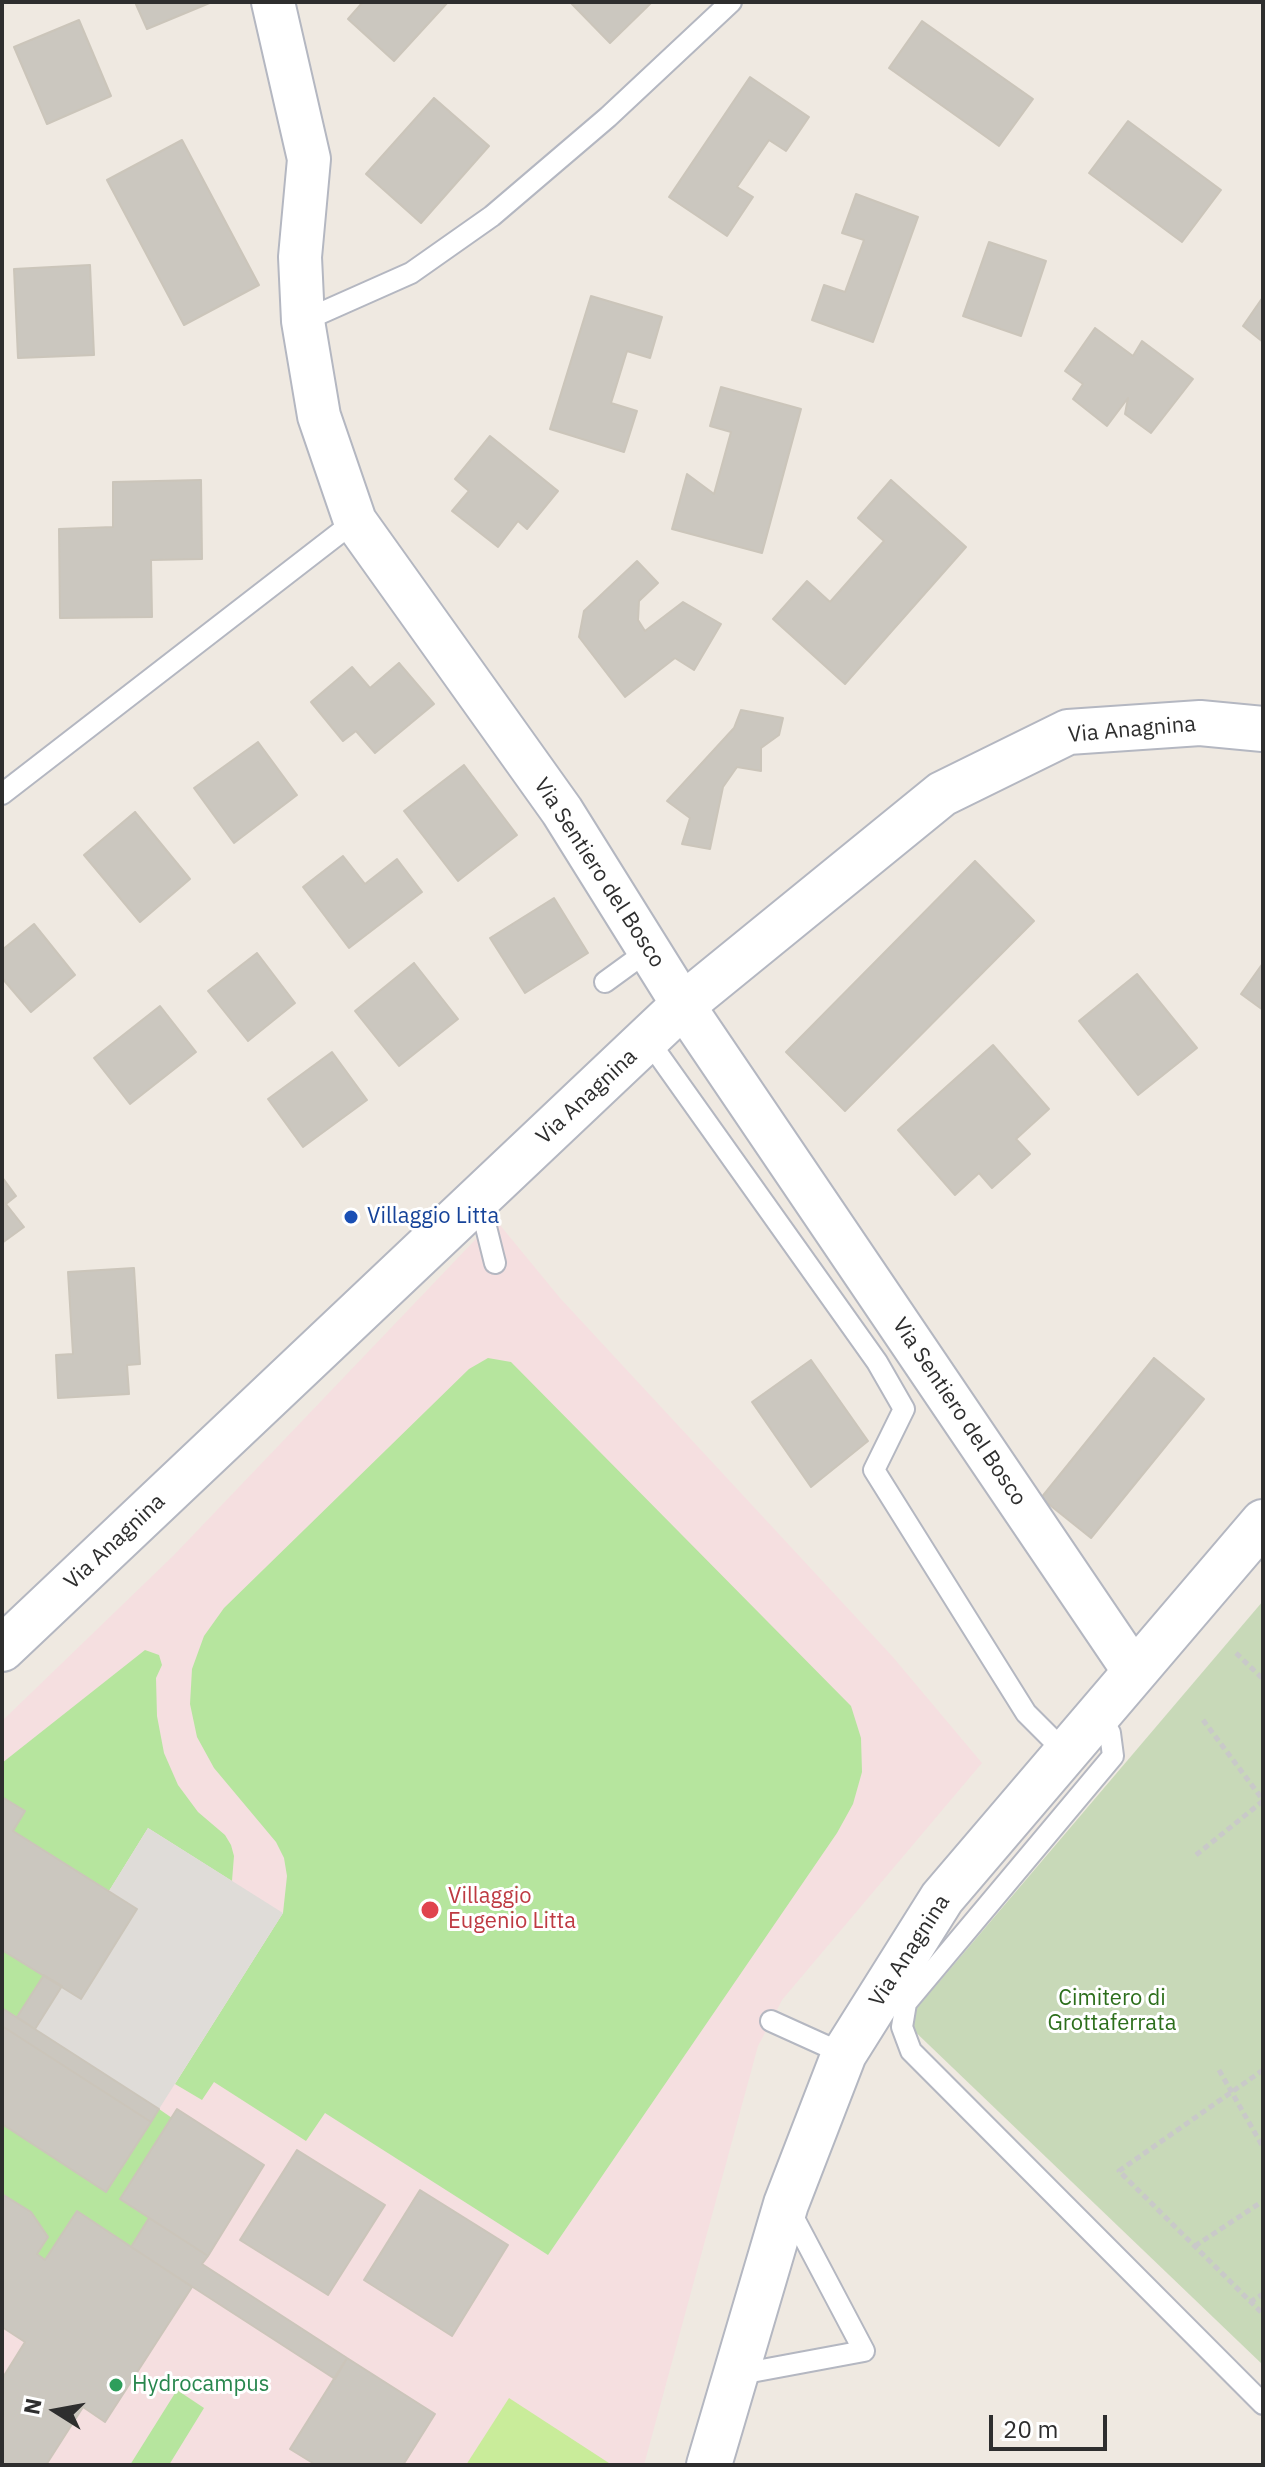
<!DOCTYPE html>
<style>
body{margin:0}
#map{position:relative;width:1265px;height:2467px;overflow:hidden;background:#efe9e1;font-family:"IBM Plex Sans",sans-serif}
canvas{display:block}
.frame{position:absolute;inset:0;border:4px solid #2e2e2e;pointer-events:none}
.north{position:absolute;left:16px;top:2371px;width:80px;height:80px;-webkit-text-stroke:6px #fff;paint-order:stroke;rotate:281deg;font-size:22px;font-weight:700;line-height:32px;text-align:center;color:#2e2e2e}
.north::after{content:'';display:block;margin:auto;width:28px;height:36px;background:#2e2e2e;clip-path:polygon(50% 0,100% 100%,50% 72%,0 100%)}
.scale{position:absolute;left:989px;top:2415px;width:118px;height:36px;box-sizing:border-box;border:4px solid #2e2e2e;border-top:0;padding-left:10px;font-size:24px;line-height:28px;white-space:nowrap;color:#2e2e2e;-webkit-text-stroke:6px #fff;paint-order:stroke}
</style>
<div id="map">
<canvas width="1265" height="2467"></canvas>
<div class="frame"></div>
<div class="north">N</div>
<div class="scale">20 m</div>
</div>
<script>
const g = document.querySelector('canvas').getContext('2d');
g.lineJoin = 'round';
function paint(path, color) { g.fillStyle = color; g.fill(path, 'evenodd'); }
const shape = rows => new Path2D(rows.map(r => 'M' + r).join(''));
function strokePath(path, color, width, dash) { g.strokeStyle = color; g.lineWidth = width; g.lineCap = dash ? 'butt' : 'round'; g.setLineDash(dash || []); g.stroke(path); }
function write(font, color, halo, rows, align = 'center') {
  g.font = font + ' "IBM Plex Sans",sans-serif'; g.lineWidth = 6; g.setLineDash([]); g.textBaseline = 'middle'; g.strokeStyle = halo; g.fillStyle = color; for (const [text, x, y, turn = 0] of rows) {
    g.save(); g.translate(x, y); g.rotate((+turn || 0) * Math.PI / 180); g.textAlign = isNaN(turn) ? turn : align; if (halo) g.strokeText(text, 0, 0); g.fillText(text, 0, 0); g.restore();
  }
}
const medical = shape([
 [495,1219,560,1298,892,1656,982,1763,782,2000,758,2046,644,2465,2,2465,2,1721,174,1555]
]);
const green = shape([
 [488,1358,511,1362,851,1706,861,1738,862,1772,853,1804,837,1833,548,2255,325,2113,306,2141,214,2082,202,2100,175,2084,283,1913,287,1876,284,1858,276,1842,214,1768,197,1737,190,1704,192,1669,204,1636,224,1608,469,1369],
 [145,1650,159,1655,162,1665,156,1678,157,1716,164,1753,178,1785,198,1812,225,1835,231,1845,234,1856,232,1881,148,1828,109,1891,13,1831,2,1797,2,1763],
 [2,1950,44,1975,17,2017,2,2008],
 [159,2109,172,2118,120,2199,149,2218,131,2247,77,2211,45,2260,37,2254,48,2236,31,2212,2,2194,2,2124,106,2191],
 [177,2390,204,2408,169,2465,130,2465]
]);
const cemetery = shape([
 [1263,1601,1263,2365,905,2022]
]);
const pitch = shape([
 [509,2398,612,2465,466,2465]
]);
const plaza = shape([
 [148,1828,283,1913,159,2109,35,2029,62,1986,81,1998,137,1909,109,1891]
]);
const building = shape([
 [135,2,212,2,147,29,135,2],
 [363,2,448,2,394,61,348,19,363,2],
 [570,2,652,2,610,43,570,2],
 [79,20,111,96,47,124,14,47,79,20],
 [922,21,1033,99,999,146,889,68,922,21],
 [750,77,809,117,786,151,769,140,737,187,753,197,727,236,669,197,750,77],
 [434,98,489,146,421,223,366,174,434,98],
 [1128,121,1221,190,1182,242,1089,173,1128,121],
 [182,140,259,285,184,325,107,180,182,140],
 [856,194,918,217,873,342,812,320,824,285,845,292,864,240,842,233,856,194],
 [989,242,1046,261,1021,336,963,316,989,242],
 [90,265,94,355,18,358,14,269,90,265],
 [591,296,662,317,650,358,627,351,611,403,637,411,624,452,550,429,591,296],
 [1263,297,1263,342,1243,326,1263,297],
 [1095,328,1133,356,1142,341,1193,379,1151,433,1125,414,1128,398,1107,426,1073,399,1083,384,1065,371,1095,328],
 [721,387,801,409,762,553,672,529,687,474,714,494,731,432,710,426,721,387],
 [490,436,558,491,527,529,518,521,498,547,452,511,469,491,455,479,490,436],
 [201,480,202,559,151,560,152,617,60,618,59,529,113,527,113,482,201,480],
 [891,480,966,547,845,684,773,619,807,581,830,602,884,541,858,518,891,480],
 [637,561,658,583,639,601,638,620,645,631,683,602,721,624,694,670,675,658,625,697,579,637,584,611,637,561],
 [399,663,434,704,375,753,356,731,343,741,311,702,352,667,370,688,399,663],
 [741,710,783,718,779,735,761,748,761,771,737,767,723,787,710,849,682,844,690,818,667,801,734,728,741,710],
 [258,742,297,795,234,843,194,788,258,742],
 [464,765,517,835,458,881,404,811,464,765],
 [135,812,190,879,140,922,84,855,135,812],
 [343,856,365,884,397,859,422,892,349,948,303,887,343,856],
 [975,861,1034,921,845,1111,786,1052,975,861],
 [554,898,588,953,525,993,490,938,554,898],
 [34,924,75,975,31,1012,2,978,2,950,34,924],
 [257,953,295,1003,248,1041,208,991,257,953],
 [414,963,458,1019,399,1066,355,1011,414,963],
 [1263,963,1263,1010,1241,994,1263,963],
 [1137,974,1197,1048,1138,1095,1079,1021,1137,974],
 [160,1006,196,1052,130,1104,94,1058,160,1006],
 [993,1045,1049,1109,1016,1139,1030,1154,992,1188,979,1173,955,1195,898,1130,993,1045],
 [332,1052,367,1100,303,1147,268,1099,332,1052],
 [2,1177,16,1196,6,1204,24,1227,2,1243,2,1177],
 [134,1268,140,1364,127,1365,129,1394,58,1398,56,1355,73,1354,68,1272,134,1268],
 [1154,1358,1204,1399,1091,1538,1041,1498,1154,1358],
 [811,1360,868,1441,811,1487,752,1402,811,1360],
 [2,1797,25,1811,13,1831,137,1909,81,1999,2,1950,2,1797],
 [44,1975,62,1986,35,2029,17,2017,44,1975],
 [2,2008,159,2109,151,2122,2,2026,2,2008],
 [2,2026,151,2122,106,2192,2,2124,2,2026],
 [177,2109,264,2165,208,2256,120,2199,177,2109],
 [297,2150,385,2205,328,2295,240,2240,297,2150],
 [420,2190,508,2245,452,2336,364,2280,420,2190],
 [2,2194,31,2212,48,2237,37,2254,45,2260,77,2211,192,2287,105,2422,83,2407,46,2465,7,2465,2,2462,2,2379,25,2342,2,2327,2,2194],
 [149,2218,208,2256,202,2264,347,2358,335,2379,131,2247,149,2218],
 [347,2358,435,2414,403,2465,316,2465,290,2449,347,2358]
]);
const path = shape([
 [1236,1653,1263,1679],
 [1203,1720,1263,1800],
 [1196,1855,1263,1801],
 [1219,2070,1263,2147],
 [1263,2070,1119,2171,1263,2314],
 [1195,2246,1263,2201],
 [1250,2302,1263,2294]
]);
const service = shape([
 [303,321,411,273,492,216,608,117,731,2],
 [2,794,355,521],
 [605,982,649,950],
 [648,1040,877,1362,904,1409,874,1470,1026,1713,1065,1752],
 [479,1199,495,1263],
 [1098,1712,1110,1733,1113,1756,906,2003,902,2027,911,2051,1263,2404],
 [771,2021,844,2054],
 [735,2375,864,2351,789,2209]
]);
const minor = shape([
 [273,2,309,159,300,257,303,321,319,416,355,521,562,811,683,1005,1133,1670]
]);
const secondary = shape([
 [2,1649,683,1005,942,794,1068,732,1200,723,1263,729],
 [709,2465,786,2204,844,2054,942,1898,1263,1522]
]);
const markers = [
 [351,1217,8,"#1a4fb4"],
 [430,1910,10,"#e0444e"],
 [116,2385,8,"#2e9e5b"]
];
const streetNames = [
 ["Via Anagnina",1132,730,-5],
 ["Via Sentiero del Bosco",599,873,57],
 ["Via Anagnina",587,1097,-43],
 ["Via Sentiero del Bosco",959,1412,56],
 ["Via Anagnina",115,1542,-43],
 ["Via Anagnina",910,1951,-57]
];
const transitNames = [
 ["Villaggio Litta",367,1217]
];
const healthNames = [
 ["Villaggio",448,1897],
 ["Eugenio Litta",448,1922]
];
const parkNames = [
 ["Cimitero di",1112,1999],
 ["Grottaferrata",1112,2024]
];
const leisureNames = [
 ["Hydrocampus",132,2385]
];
paint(medical, '#f5dfe0');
paint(green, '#b6e59e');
paint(cemetery, '#c8d9b8');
paint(pitch, '#c9ec9a');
paint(plaza, '#dfdcd8');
paint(building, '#cbc7bf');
strokePath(building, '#cbc5ba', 2);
strokePath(service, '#b4b7c1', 24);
strokePath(minor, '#b4b7c1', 46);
strokePath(secondary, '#b4b7c1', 48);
strokePath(path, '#c9c9c9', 5, [6, 4]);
strokePath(service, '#fff', 20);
strokePath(minor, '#fff', 42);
strokePath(secondary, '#fff', 44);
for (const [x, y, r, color] of markers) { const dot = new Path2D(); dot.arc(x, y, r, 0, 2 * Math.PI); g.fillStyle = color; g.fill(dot); strokePath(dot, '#fff', 3); }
write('22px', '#2e2e2e', '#fff', streetNames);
write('22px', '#164399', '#fff', transitNames, 'left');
write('22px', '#be3a42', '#fff', healthNames, 'left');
write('22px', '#2c6e1b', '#fff', parkNames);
write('22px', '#27864d', '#fff', leisureNames, 'left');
</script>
